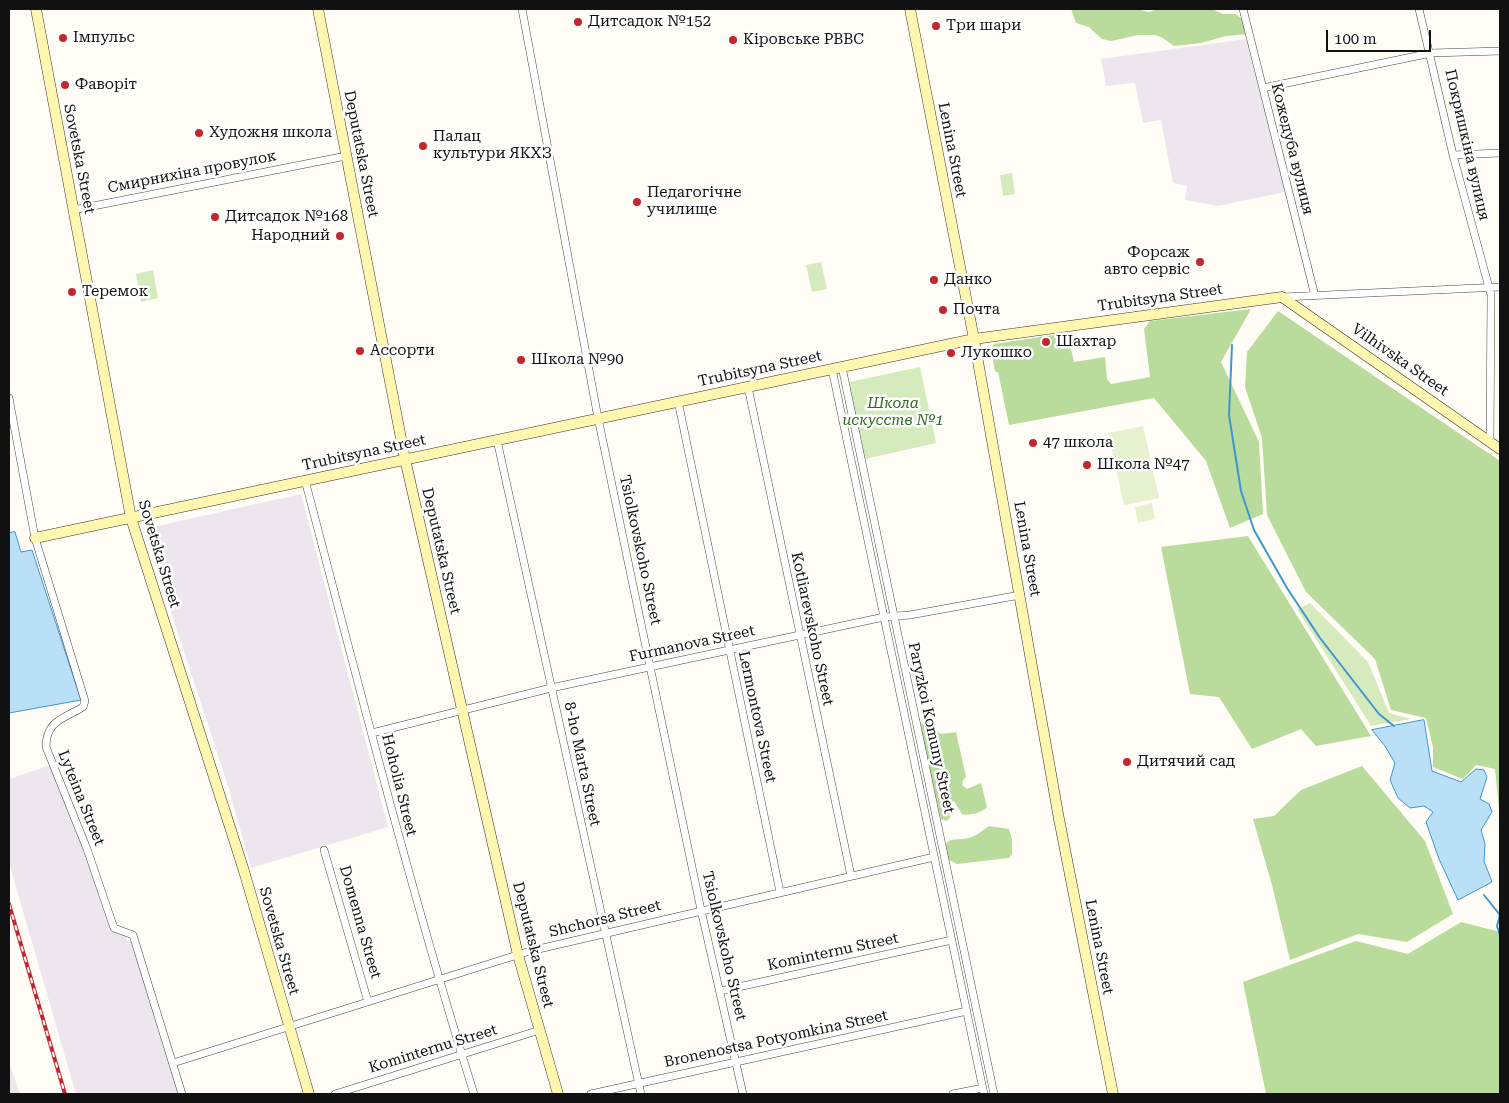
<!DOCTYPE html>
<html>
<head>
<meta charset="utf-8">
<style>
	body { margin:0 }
	#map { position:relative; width:1509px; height:1103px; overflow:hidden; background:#fffdf5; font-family:"Roboto Serif",serif }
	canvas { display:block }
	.frame { position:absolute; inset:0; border:10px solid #111; pointer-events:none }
	.scale { position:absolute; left:1326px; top:30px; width:105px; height:22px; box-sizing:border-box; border:2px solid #111; border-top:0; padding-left:6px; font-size:15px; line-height:18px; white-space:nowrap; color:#111; -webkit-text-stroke:4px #fff; paint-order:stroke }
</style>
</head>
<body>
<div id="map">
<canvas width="1509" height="1103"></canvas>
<div class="frame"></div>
<div class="scale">100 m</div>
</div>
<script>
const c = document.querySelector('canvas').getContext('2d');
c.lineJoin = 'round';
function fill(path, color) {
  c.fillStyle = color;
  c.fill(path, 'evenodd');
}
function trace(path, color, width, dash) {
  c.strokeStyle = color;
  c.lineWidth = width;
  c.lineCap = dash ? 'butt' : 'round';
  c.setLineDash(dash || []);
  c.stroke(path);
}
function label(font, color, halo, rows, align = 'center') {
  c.font = font + ' "Roboto Serif",serif';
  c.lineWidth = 5;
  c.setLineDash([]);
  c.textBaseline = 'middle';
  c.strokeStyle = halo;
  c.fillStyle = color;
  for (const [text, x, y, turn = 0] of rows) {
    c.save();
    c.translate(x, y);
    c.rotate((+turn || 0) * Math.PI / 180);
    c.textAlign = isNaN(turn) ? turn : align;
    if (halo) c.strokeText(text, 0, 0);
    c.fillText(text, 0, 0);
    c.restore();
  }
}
fill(new Path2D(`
	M1246 39 1285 192 1218 206 1185 200 1187 186 1173 183 1161 120 1143 123 1135 83 1106 86 1101 59Z
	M301 494 388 827 251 868 229 789 144 529Z
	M50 765 83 842 113 930 125 933 127 941H131L180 1094H76L9 863V779Z
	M9 1062 20 1094H9Z`), '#eee6ef');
fill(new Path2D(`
	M1012 173 1015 194 1003 196 1000 175Z
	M821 262 827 289 812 292 806 265Z
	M153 270 158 298 141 302 136 274Z
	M920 367 936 443 865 459 849 382Z
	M1310 603 1368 662 1389 713 1411 719 1371 726 1297 609Z`), '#d5ebbd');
fill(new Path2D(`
	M1071 9H1135L1149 12 1158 9H1212L1223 14H1236L1245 22 1248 34 1226 36 1201 43 1174 46 1163 38 1155 35H1138L1111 41 1102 39 1089 27 1076 23Z
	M1251 309 1221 362 1259 442 1263 514 1230 528 1206 461 1154 398 1009 425 998 372H995L991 348 994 344 1067 333 1074 362 1105 357 1107 379 1111 384 1150 377 1144 329 1150 321Z
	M1278 311 1500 461V820L1495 769 1476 765 1463 779 1433 767V747L1426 718 1391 710 1375 659 1306 592 1267 515 1262 438 1245 387 1247 352Z
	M1248 536 1371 736 1316 746 1301 729 1252 749 1219 697 1190 694 1161 547Z
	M925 723 941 734 956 732 966 777 963 780 962 785 967 789 981 783 987 807C981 813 970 816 962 814L954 801 948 803 950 818 946 821 941 819 919 725Z
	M1362 766 1425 841 1453 914 1407 942 1358 934 1290 960 1272 885 1253 819 1274 816 1301 790Z
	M989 826 1009 829 1012 839V854L1009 858 957 864 947 859C941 832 955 843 972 837 977 835 983 830 989 826Z
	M1461 922 1500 932V1094H1266L1243 982 1356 941 1408 954Z`), '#b9dc9c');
fill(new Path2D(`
	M1143 426 1159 498 1124 505 1108 433Z
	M1152 503 1155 519 1138 523 1135 507Z`), '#e6f2cf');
const water = new Path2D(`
	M15 532 21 552 32 550 81 700 9 713V533Z
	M1424 720 1432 771 1461 782 1476 769 1484 770 1487 777 1480 799 1489 804 1492 812 1481 830 1485 844 1484 861 1492 882 1458 900 1439 859 1426 822 1433 812 1424 806 1410 808 1398 798 1390 780 1395 763 1385 746 1372 730Z`);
fill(water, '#b9e0f7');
trace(water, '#3f96cf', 1);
trace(new Path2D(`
	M1232 345 1229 415 1241 491 1254 530 1287 588 1320 638 1379 714 1394 726
	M1484 895 1500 915 1497 926 1500 935`), '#3f96cf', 2);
const street = new Path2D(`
	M522 9 598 418 701 910 743 1094
	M1243 9 1315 296
	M1419 9 1453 155 1491 295 1490 441
	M1263 88 1431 53 1500 51
	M1453 155 1500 153
	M73 210 346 156
	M1283 297 1500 287
	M842 367 994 1094
	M832 369 984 1094
	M748 387 851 876
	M9 398 35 538 85 701 83 707C63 719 46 721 46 747L87 849 114 928 133 935 182 1094
	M678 401 780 892
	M497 440 641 1094
	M305 480C359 686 411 892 474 1094
	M372 733 551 688 884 617 910 615 1020 595
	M324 850 368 1002
	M720 991 952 940
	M173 1063 530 951 934 857
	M335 1094 540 1030
	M591 1094 967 1011
	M953 1094 983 1088`);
const secondary = new Path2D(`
	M36 9 131 518 244 871 309 1094
	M318 9 405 459 518 955 558 1094
	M910 9 974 339 1059 819 1113 1094
	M35 538 974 339 1282 297 1500 449`);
trace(street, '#444', 8);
trace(secondary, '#333', 11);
trace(street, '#fff', 7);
trace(secondary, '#fff6b0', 10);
const rail = new Path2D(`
	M9 904 65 1094`);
trace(rail, '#c4262e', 4);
trace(rail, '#fff', 2, [5.5]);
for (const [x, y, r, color] of [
	[578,22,5,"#c4262e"],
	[936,26,5,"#c4262e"],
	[63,38,5,"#c4262e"],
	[733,40,5,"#c4262e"],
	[65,85,5,"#c4262e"],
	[199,133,5,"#c4262e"],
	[423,146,5,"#c4262e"],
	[637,202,5,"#c4262e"],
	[215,217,5,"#c4262e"],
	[340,236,5,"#c4262e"],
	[1200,262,5,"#c4262e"],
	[934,280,5,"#c4262e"],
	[72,292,5,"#c4262e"],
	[943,310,5,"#c4262e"],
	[1046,342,5,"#c4262e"],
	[360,351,5,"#c4262e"],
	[951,353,5,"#c4262e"],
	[521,360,5,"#c4262e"],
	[1033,443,5,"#c4262e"],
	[1087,465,5,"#c4262e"],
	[1127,762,5,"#c4262e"]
]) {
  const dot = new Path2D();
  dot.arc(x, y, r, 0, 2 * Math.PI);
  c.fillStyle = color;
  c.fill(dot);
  trace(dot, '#fff', 2);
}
label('15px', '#111', '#fff', [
	["Дитсадок №152",588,22],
	["Три шари",946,26],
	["Імпульс",73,38],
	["Кіровське РВВС",743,40],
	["Фаворіт",75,85],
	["Художня школа",209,133],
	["Палац",433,137],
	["культури ЯКХЗ",433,154],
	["Педагогічне",647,193],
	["училище",647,210],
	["Дитсадок №168",225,217],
	["Народний",330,236,"right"],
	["Форсаж",1190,253,"right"],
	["авто сервіс",1190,270,"right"],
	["Данко",944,280],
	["Теремок",82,292],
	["Почта",953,310],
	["Шахтар",1056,342],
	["Ассорти",370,351],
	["Лукошко",961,353],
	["Школа №90",531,360],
	["47 школа",1043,443],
	["Школа №47",1097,465],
	["Дитячий сад",1137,762]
], 'left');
label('15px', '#111', '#fff', [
	["Покришкіна вулиця",1467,145,77],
	["Кожедуба вулиця",1292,149,76],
	["Lenina Street",952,150,79],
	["Deputatska Street",361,154,79],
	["Sovetska Street",79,159,79],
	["Смирнихіна провулок",192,172,-11],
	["Trubitsyna Street",1160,298,-8],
	["Vilhivska Street",1400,360,35],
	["Trubitsyna Street",760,369,-12],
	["Trubitsyna Street",364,453,-12],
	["Lenina Street",1027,549,80],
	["Tsiolkovskoho Street",640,550,78],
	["Deputatska Street",441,551,77],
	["Sovetska Street",159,554,73],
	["Kotliarevskoho Street",812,629,78],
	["Furmanova Street",692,644,-12],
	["Lermontova Street",757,717,78],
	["Paryzkoi Komuny Street",931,728,78],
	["8-ho Marta Street",582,764,78],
	["Hoholia Street",399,785,76],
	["Lyteina Street",81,798,68],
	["Shchorsa Street",605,919,-14],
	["Domenna Street",360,922,74],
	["Sovetska Street",279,941,74],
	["Deputatska Street",533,945,76],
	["Tsiolkovskoho Street",724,946,77],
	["Lenina Street",1099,947,79],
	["Kominternu Street",833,952,-12],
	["Bronenostsa Potyomkina Street",776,1039,-12],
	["Kominternu Street",433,1049,-17]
]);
label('italic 15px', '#2f6b1f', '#fff', [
	["Школа",893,404],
	["искусств №1",893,421]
]);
</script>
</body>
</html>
